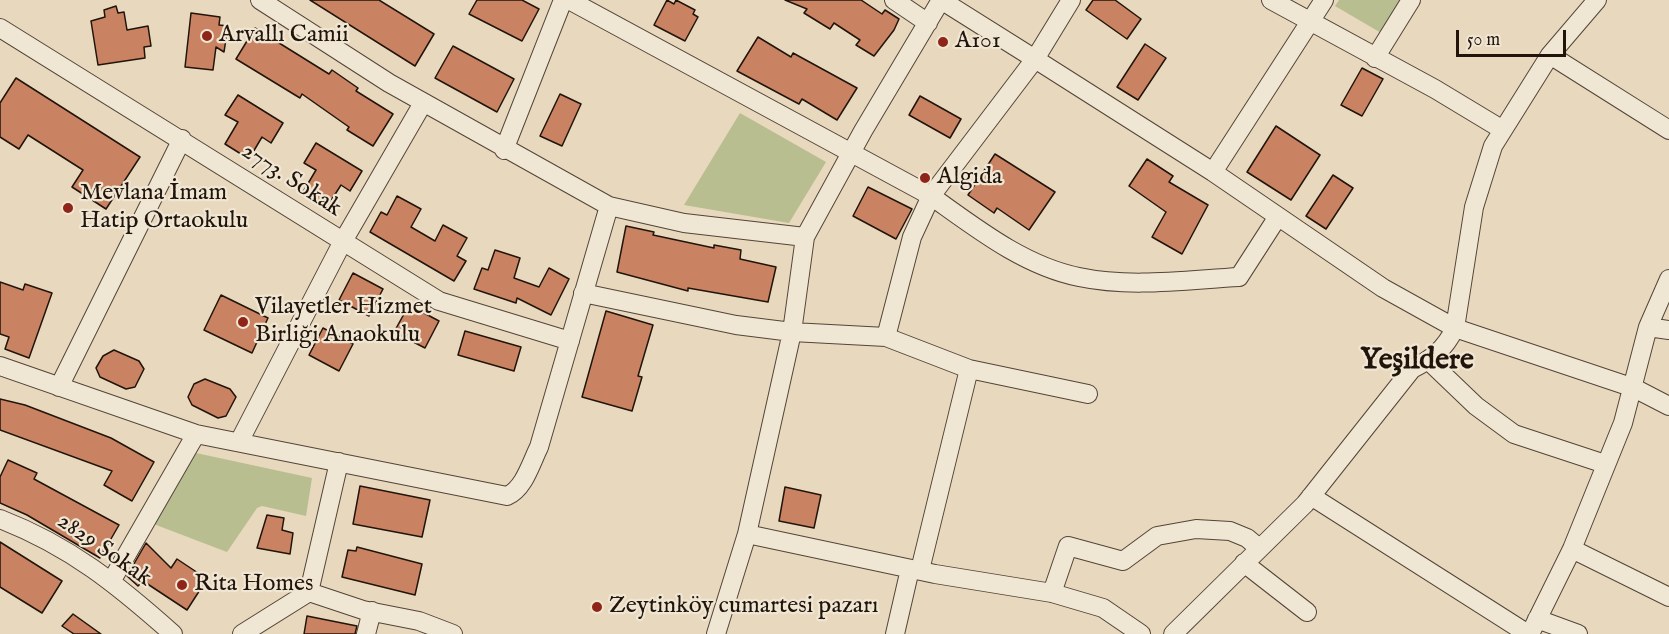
<!DOCTYPE html>
<html>
<head>
<meta charset="utf-8">
<style>
	body { margin:0 }
	#map { position:relative; width:1669px; height:634px; overflow:hidden; background:#e8d8bd; font-family:"IM FELL English",serif }
	canvas { display:block }
	.scale { position:absolute; left:1456px; top:30px; width:110px; height:27px; box-sizing:border-box; border:3px solid #21140b; border-top:0; padding-left:8px; font-size:18px; line-height:21px; white-space:nowrap; color:#21140b; -webkit-text-stroke:4px #f0e6d4; paint-order:stroke }
</style>
</head>
<body>
<div id="map">
<canvas width="1669" height="634"></canvas>
<div class="scale">50 m</div>
</div>
<script>
const c = document.querySelector('canvas').getContext('2d');
c.lineJoin = 'round';
function fill(path, color) {
  c.fillStyle = color;
  c.fill(path, 'evenodd');
}
function trace(path, color, width, dash) {
  c.strokeStyle = color;
  c.lineWidth = width;
  c.lineCap = dash ? 'butt' : 'round';
  c.setLineDash(dash || []);
  c.stroke(path);
}
function label(font, color, halo, rows, align = 'center') {
  c.font = font + ' "IM FELL English",serif';
  c.lineWidth = 4.5;
  c.setLineDash([]);
  c.textBaseline = 'middle';
  c.strokeStyle = halo;
  c.fillStyle = color;
  for (const [text, x, y, turn = 0] of rows) {
    c.save();
    c.translate(x, y);
    c.rotate((+turn || 0) * Math.PI / 180);
    c.textAlign = isNaN(turn) ? turn : align;
    if (halo) c.strokeText(text, 0, 0);
    c.fillText(text, 0, 0);
    c.restore();
  }
}
fill(new Path2D(`
	M1339 0H1404L1383 34 1335 6Z
	M740 113 826 162 789 223 684 205Z
	M196 453 312 478 306 516 262 506 257 508 227 552 151 523 191 455Z`), '#b8be8f');
const building = new Path2D(`
	M310 0H379L434 34 415 66Z
	M477 0H522L539 9 522 41 469 14Z
	M667 0 674 4 676 0 695 10 693 14 698 17 685 41 654 25Z
	M785 0H861L882 14 885 10 899 19 894 30 874 56 856 45 860 40 834 23 830 29 804 13 807 9Z
	M1093 0H1115L1141 19 1127 39 1086 10Z
	M116 6 118 13 124 12 127 30 148 26 151 46 144 47 145 58 98 65 91 21 105 17 104 10Z
	M191 13 220 17 219 25 228 26 224 52 216 47 213 70 185 67Z
	M255 28 329 74 332 70 358 88 356 91 393 114 373 146 347 130 349 127 302 94 300 98 236 59Z
	M758 37 791 57 793 53 857 88 837 120 802 99 799 104 737 71Z
	M1145 44 1166 58 1138 100 1117 87Z
	M453 46 514 79 497 112 435 78Z
	M1362 68 1383 79 1362 116 1341 105Z
	M16 78 140 157 106 209 72 187 83 170 28 135 19 149 0 137V103Z
	M560 94 581 104 562 146 540 136Z
	M238 95 283 123 271 143 262 137 249 159 225 144 238 122 225 115Z
	M920 96 961 119 950 138 909 115Z
	M1276 126 1320 155 1291 200 1247 172Z
	M316 143 362 171 350 191 341 185 327 207 303 192 316 170 304 163Z
	M995 154 1055 192 1029 230 997 208 994 213 968 195Z
	M1147 159 1173 176 1169 182 1208 205 1182 254 1152 237 1166 212 1129 186Z
	M1333 175 1353 188 1326 229 1306 216Z
	M868 187 912 209 896 239 853 216Z
	M397 196 421 209 411 227 435 241 443 225 467 238 457 256 466 261 454 281 370 232 381 212 387 215Z
	M626 226 654 232 653 235 714 248V245L741 250 740 259 776 267 768 302 688 288V291L617 272Z
	M495 250 520 258 514 278 539 287 549 268 569 279 551 315 517 298 516 303 474 289 482 268 488 270Z
	M353 273 383 289 369 316 339 300Z
	M0 282 23 290 25 284 52 293 29 358 5 349 9 337 0 334Z
	M221 295 268 318 252 353 204 330Z
	M409 305 439 321 425 348 394 332Z
	M606 311 653 325 638 376 642 377 632 411 582 397Z
	M323 328 353 344 339 371 309 355Z
	M465 331 521 347 514 371 458 355Z
	M114 350 139 361 144 369 135 387 126 389 100 377 96 368 103 356Z
	M205 379 230 389 236 397 226 416 218 418 192 405 188 397 194 384Z
	M0 399 25 405 111 438 154 462 132 501 104 485 112 471 0 430Z
	M8 460 37 473 34 479 119 525 100 558 27 515 0 503V477Z
	M360 486 430 500 422 537 353 524Z
	M785 487 821 495 814 528 779 521Z
	M267 515 284 518 282 530 293 533 290 554 257 548Z
	M0 542 62 581 42 613 0 587Z
	M146 543 171 568 177 559 207 579 187 610 143 581 138 586 127 576Z
	M357 547 422 564 415 595 342 577 348 550 356 551Z
	M73 614 101 634H74L62 626Z
	M307 616 357 626 355 634H304Z`);
fill(building, '#ca8362');
trace(building, '#21140b', 1.5);
const minor = new Path2D(`
	M260 0 389 83 609 206 684 223 805 237
	M569 0 931 196 912 237 886 337 792 332 805 237 863 131 941 0
	M894 0 928 23
	M941 0 1035 59 1071 0
	M1271 0 1435 89 1503 130
	M0 28 439 301 570 341
	M1550 55 1669 130
	M1375 58 1411 0
	M504 150 563 0
	M1213 172 1324 0
	M1277 218 1239 277C1186 280 1130 288 1079 277 1024 266 976 228 931 196L1035 59 1213 172 1383 288 1455 328 1634 388 1669 406
	M583 293 736 325 792 332 747 534 716 634
	M1648 327 1669 330
	M886 337 969 369 1088 394
	M1429 361 1476 406 1514 434 1605 464
	M0 366 196 434 507 496C524 489 531 463 539 447L609 206
	M59 387 182 139
	M239 442 342 243 423 103
	M1311 496 1528 634
	M0 519C70 546 118 585 173 634
	M747 534 935 574 1052 593 1103 608 1141 634
	M1572 549 1669 597
	M1244 563 1307 612
	M920 570 969 369
	M112 580 196 434
	M309 592 363 610 419 621 453 634
	M1052 593 1068 546 1123 561 1157 536 1196 529 1230 531 1247 538 1259 548
	M1537 619 1578 634
	M242 634 309 592 339 462
	M366 634 372 611
	M895 634 910 569
	M1173 634 1305 504 1412 369C1432 359 1445 349 1455 328L1474 207 1493 146 1550 55 1597 0
	M1530 634 1572 549 1623 423 1648 327 1669 279`);
trace(minor, '#534538', 20);
trace(minor, '#f0e6d4', 18);
for (const [x, y, r, color] of [
	[207,36,6,"#8f2418"],
	[943,42,6,"#8f2418"],
	[925,178,6,"#8f2418"],
	[68,208,6,"#8f2418"],
	[243,322,6,"#8f2418"],
	[182,585,6,"#8f2418"],
	[597,607,6,"#8f2418"]
]) {
  const dot = new Path2D();
  dot.arc(x, y, r, 0, 2 * Math.PI);
  c.fillStyle = color;
  c.fill(dot);
  trace(dot, '#f0e6d4', 2);
}
label('24px', '#21140b', '#f0e6d4', [
	["Arvallı Camii",219,36],
	["A101",955,42],
	["Algida",937,178],
	["Mevlana İmam",80,194],
	["Hatip Ortaokulu",80,222],
	["Vilayetler Hizmet",255,308],
	["Birliği Anaokulu",255,336],
	["Rita Homes",194,585],
	["Zeytinköy cumartesi pazarı",609,607]
], 'left');
label('24px', '#21140b', '#f0e6d4', [
	["2773. Sokak",291,181,33],
	["2829 Sokak",104,551,35]
]);
label('bold 30px', '#21140b', '#f0e6d4', [
	["Yeşildere",1417,362]
]);
</script>
</body>
</html>
